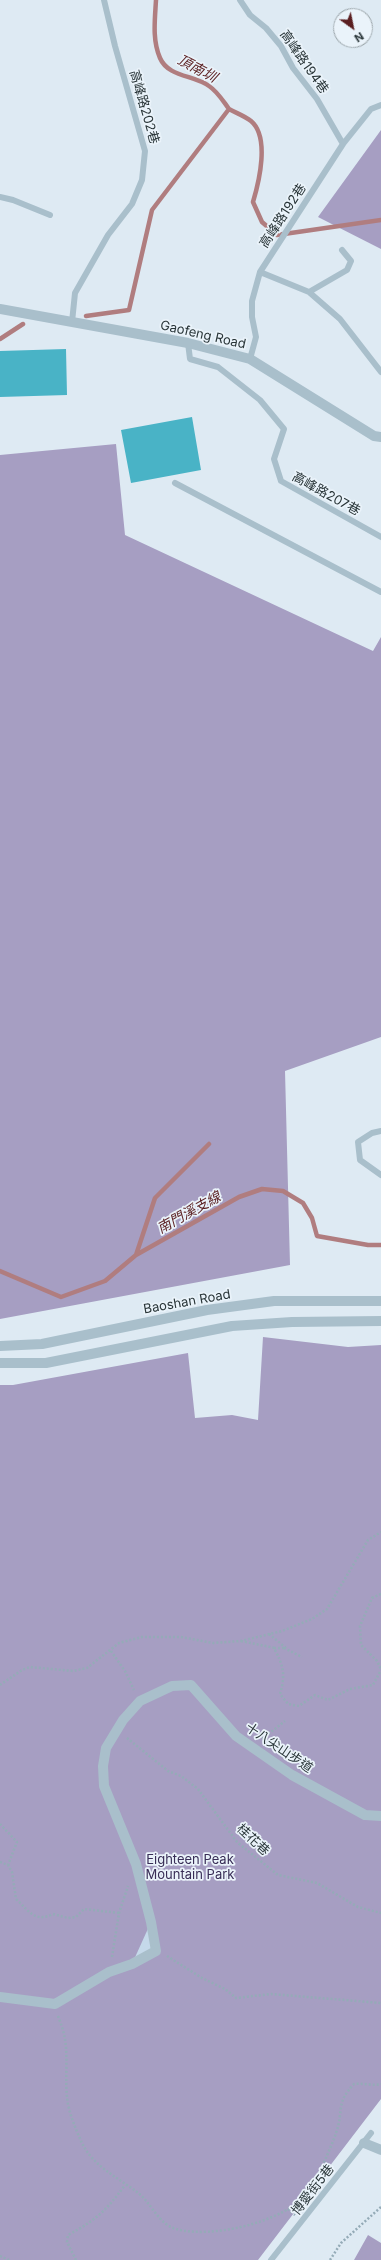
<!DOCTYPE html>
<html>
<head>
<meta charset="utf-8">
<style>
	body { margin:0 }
	#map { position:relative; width:381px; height:2260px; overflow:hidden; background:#deeaf3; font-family:Inter,sans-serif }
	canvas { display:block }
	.north { position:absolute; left:333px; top:8px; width:40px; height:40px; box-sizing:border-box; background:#eaf3fa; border:1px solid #9da7ac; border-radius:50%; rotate:147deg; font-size:11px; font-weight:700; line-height:16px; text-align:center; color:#293538 }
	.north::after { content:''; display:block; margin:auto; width:14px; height:18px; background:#5a1e20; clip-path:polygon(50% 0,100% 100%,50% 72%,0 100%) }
</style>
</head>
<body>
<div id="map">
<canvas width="381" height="2260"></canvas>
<div class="north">N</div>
</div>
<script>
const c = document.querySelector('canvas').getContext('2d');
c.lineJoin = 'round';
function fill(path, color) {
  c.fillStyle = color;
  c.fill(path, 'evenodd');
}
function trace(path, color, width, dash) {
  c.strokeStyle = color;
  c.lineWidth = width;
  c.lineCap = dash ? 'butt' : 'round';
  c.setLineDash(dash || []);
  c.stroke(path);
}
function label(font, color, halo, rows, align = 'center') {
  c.font = font + ' Inter,"Noto Sans TC",sans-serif';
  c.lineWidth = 3.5;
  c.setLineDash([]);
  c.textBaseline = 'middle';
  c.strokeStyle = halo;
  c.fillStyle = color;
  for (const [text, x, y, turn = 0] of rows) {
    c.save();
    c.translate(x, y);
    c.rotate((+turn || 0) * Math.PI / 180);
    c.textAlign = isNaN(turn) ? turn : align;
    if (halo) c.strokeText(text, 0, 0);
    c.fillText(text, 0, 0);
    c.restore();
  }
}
fill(new Path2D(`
	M381 130V249L318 217Z
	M116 444 125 535 373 651 381 637V1037L285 1071 290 1265 0 1319V455Z
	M263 1337 348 1347 381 1345V2099L258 2260H0V1385H13L188 1353 195 1418 232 1415 258 1420Z
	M368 2235 381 2243V2260H354Z`), '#a69ec2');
fill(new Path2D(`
	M151 1922 156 1951 132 1964Z`), '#c5d9ea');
trace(new Path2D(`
	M156 0C155 19 152 40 160 58 168 77 194 75 209 86 218 92 223 101 229 109
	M86 316 129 310 152 210 229 109C236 113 245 116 251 121 270 137 259 182 253 202L262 222 277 235 381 220
	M0 339 23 324
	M136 1255 155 1198 209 1144
	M0 1271 61 1297 105 1281 136 1255 239 1197 262 1189 283 1191 303 1203 312 1218 317 1236 368 1245H381`), '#b07d7f', 4.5);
fill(new Path2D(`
	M66 349 67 395 0 397V351Z
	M192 417 201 470 131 483 121 430Z`), '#49b3c6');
trace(new Path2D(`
	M381 1594 372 1598 360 1626 361 1645 377 1661 381 1669
	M269 1634 286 1648H274C283 1665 286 1674 280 1694L288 1704 299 1706 315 1695 328 1700 350 1689 373 1685 381 1670
	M241 1641 275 1648
	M284 1648 302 1657
	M111 1651 125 1671 134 1690
	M0 1685 22 1670 30 1667 73 1671 87 1668 119 1643 142 1637H181L213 1643 241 1641 282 1631 312 1619 327 1609 368 1540 381 1532
	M127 1738 168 1771 181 1776 198 1789 237 1842 278 1875 317 1883 358 1907 381 1913
	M262 1739 285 1721
	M0 1824 17 1842 8 1865
	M0 1862 8 1865 12 1872 16 1899C29 1911 35 1923 53 1914L68 1918 76 1917 84 1909 119 1913
	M167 1956 202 1978 225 1989 236 1998 271 1994 381 2003
	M112 1957 119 1913 128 1886
	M58 2016C61 2024 64 2032 65 2039 68 2058 65 2078 67 2097 68 2111 76 2130 82 2143 92 2165 118 2178 137 2192 151 2202 158 2224 176 2229 212 2239 284 2222 308 2193 314 2186 333 2143 336 2133 344 2111 335 2104 354 2084 363 2083 374 2086 381 2084
	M288 2209 295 2215
	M0 2256 9 2260
	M76 2260 67 2242 68 2235C96 2220 106 2211 125 2185
	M330 2260 341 2243 381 2207`), '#94abb7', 2.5, [2, 2]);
trace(new Path2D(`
	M240 0 250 15 266 28 281 46 293 68 317 99 343 144
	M0 197 13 200 50 215
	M260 272 309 292 340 319 381 372
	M309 292 347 270 351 261 342 250
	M72 322 75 293 108 235 132 204 142 180 145 151 115 46 104 0
	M188 343 190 359 218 367 260 400 284 429 274 459 281 481 381 537
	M250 359 256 337 252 317V301L260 272 343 144 371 109 381 105
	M175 483 381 592
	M381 1131 372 1133 358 1142 360 1160 381 1175
	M271 2260 371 2133`), '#a9bfcb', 6);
trace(new Path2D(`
	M0 1997 55 2004 109 1972 132 1964 156 1951 151 1922 136 1864 104 1786 103 1766 106 1748 123 1720 140 1701 172 1686 191 1685 236 1736 292 1775 365 1815 381 1816
	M364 2143 381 2150`), '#a9bfcb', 10);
trace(new Path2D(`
	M0 309 188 343 250 359 374 436 381 437`), '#a9bfcb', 10);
trace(new Path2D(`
	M0 1346 42 1344 207 1310 274 1301H381
	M0 1363H46L232 1326 292 1322 381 1321`), '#a9bfcb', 10);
label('13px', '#293538', '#eaf3fa', [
	["高峰路194巷",304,62,55],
	["高峰路202巷",144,107,74],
	["高峰路192巷",283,216,-57],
	["Gaofeng Road",203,335,13],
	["高峰路207巷",326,494,29],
	["Baoshan Road",187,1302,-10],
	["十八尖山步道",279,1748,34],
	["桂花巷",253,1840,43],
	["博愛街5巷",313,2190,-52]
]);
label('13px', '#382d56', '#eaf3fa', [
	["Eighteen Peak",190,1860],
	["Mountain Park",190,1875]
]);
label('italic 14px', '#5a1e20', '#eaf3fa', [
	["頂南圳",197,69,28],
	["南門溪支線",189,1213,-29]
]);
</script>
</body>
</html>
